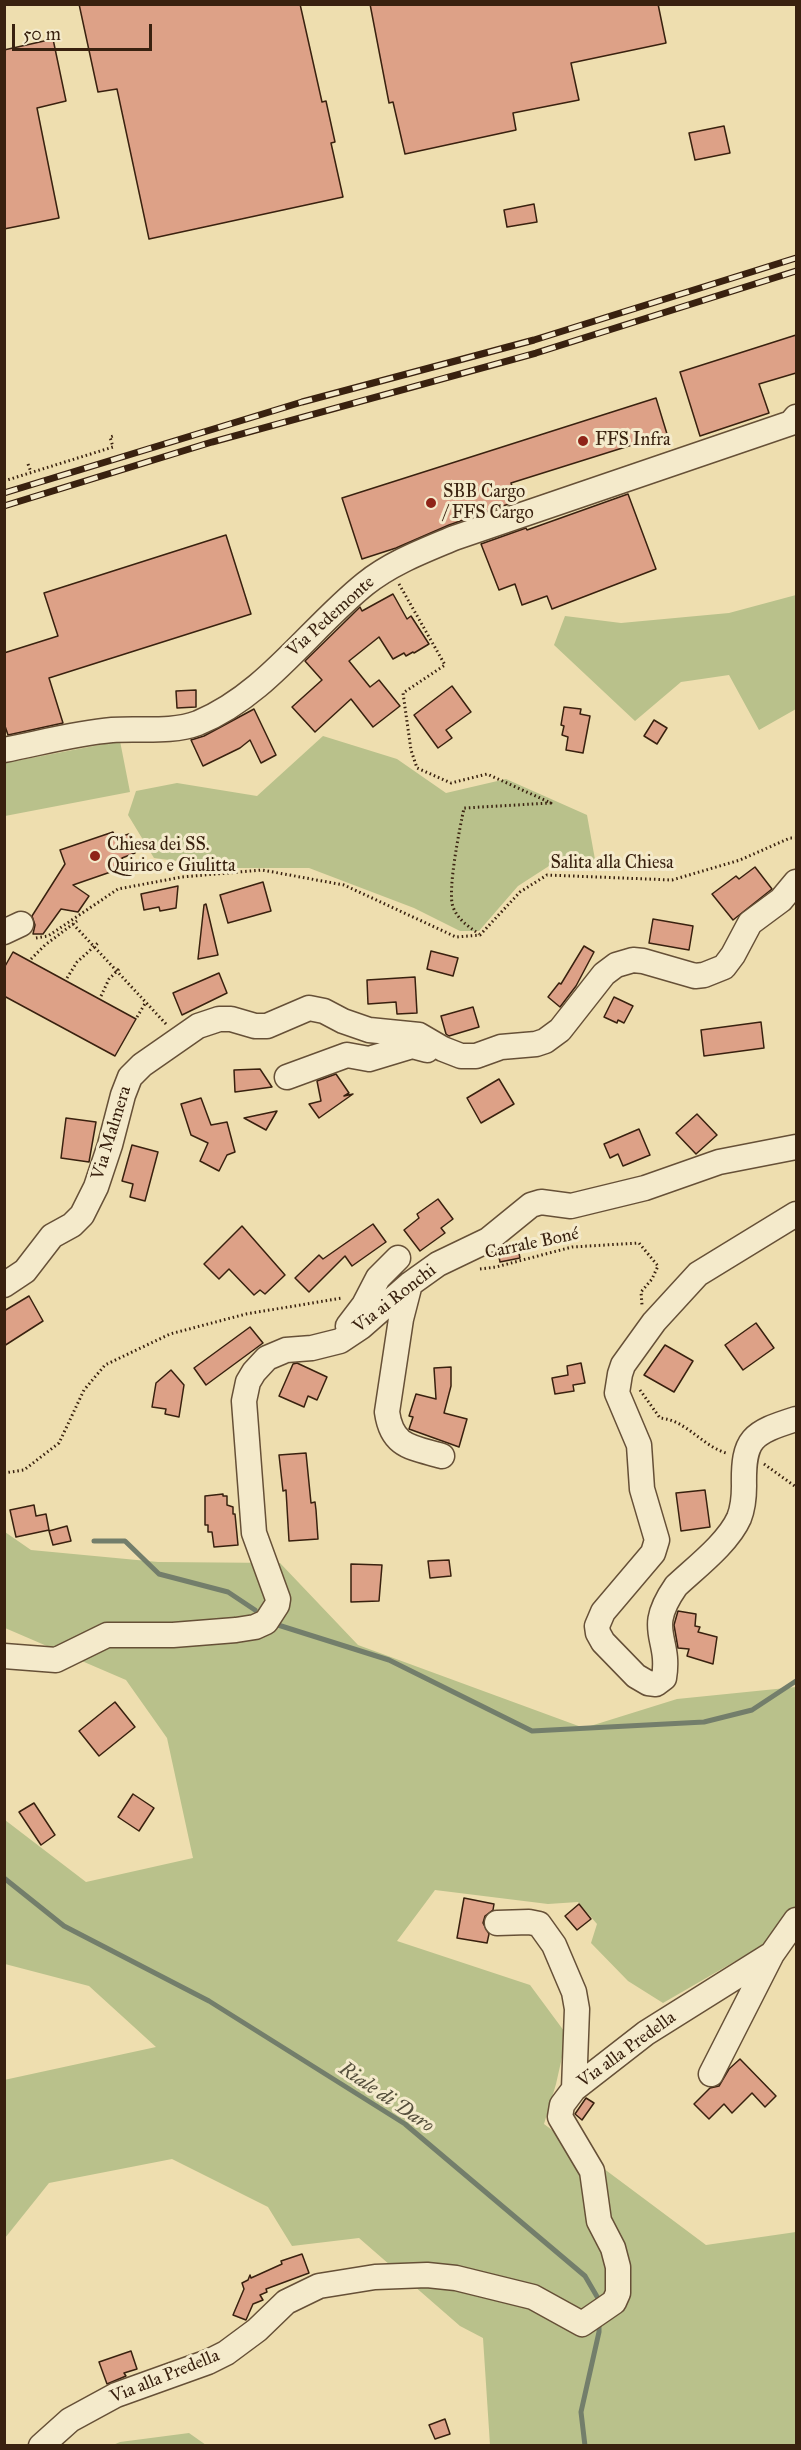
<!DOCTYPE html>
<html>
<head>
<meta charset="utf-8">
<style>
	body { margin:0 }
	#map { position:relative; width:801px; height:2450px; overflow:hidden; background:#eedeaf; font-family:"IM FELL Great Primer",serif }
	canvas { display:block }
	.frame { position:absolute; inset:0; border:6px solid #39210f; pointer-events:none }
	.scale { position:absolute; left:12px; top:24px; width:140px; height:27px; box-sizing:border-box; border:3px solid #39210f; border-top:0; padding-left:8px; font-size:18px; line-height:21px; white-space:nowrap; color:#39210f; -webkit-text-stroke:4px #f4eacb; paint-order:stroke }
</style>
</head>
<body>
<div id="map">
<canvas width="801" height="2450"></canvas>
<div class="frame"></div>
<div class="scale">50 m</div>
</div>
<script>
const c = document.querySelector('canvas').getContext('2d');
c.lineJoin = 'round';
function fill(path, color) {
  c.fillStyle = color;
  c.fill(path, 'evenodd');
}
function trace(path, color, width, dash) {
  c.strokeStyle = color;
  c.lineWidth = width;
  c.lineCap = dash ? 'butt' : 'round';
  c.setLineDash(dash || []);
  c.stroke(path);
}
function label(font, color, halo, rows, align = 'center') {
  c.font = font + ' "IM FELL Great Primer",serif';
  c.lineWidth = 6;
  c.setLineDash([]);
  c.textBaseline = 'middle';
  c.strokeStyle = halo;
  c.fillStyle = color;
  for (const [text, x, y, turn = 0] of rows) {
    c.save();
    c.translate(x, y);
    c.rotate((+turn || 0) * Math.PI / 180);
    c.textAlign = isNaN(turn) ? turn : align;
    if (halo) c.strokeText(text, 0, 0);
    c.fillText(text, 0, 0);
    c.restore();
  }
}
fill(new Path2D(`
	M796 595V709L759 730 729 675 681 682 635 721 554 645 565 616 621 623 729 613Z
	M323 736 397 759 446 793 506 779 587 815 596 865 549 866 518 886 479 931H460L414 908 309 868H228L154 858 128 815 136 791 177 783 257 796Z
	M120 741 130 792 5 816V763Z
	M5 1532 31 1550 158 1562 280 1563 358 1645 584 1728 677 1699 796 1687V1926L663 2003 628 1981 591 1943 597 1924 578 1902 548 1904 435 1890 397 1941 530 1985 567 2035 556 2084 544 2124 706 2245 796 2232V2445H490L483 2338 460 2326 359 2238 292 2246 268 2207 172 2159 49 2183 5 2238 4 2080 156 2047 89 1986 5 1964V1820L86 1882 193 1858 167 1738 126 1680 5 1628Z
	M189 2433 206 2445H113L120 2442Z`), '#b9c18b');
trace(new Path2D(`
	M94 1541H125L159 1574 228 1592 255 1610
	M278 1625 389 1660 532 1731 704 1722 752 1710 796 1681
	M4 1878 64 1926 209 2001 405 2124 585 2276 599 2300V2305
	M585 2446 581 2412 599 2332V2320`), '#737e6b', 5);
const building = new Path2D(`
	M79 4H300L322 102 326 101 335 142 331 143 343 197 149 239 117 89 98 92Z
	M370 4H658L666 43 571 63 579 100 513 113 516 130 405 154 393 102 389 103Z
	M53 39 66 101 37 108 59 218 4 229V50Z
	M724 126 730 153 695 160 689 133Z
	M534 204 537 222 507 227 504 210Z
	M796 335V373L759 384 769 413 700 436 680 372Z
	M656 398 667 434 511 483 517 501 449 525 396 548 362 559 342 498Z
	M628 494 656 569 552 609 547 596 522 605 515 584 499 590 481 544 526 528 527 530Z
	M226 535 251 614 49 678 63 723 8 735 4 723V653L58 636 44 593Z
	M393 594 407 619 411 616 429 644 414 653 413 652 406 656 404 653 393 659 379 637 349 661 370 687 379 680 400 706 373 727 351 699 315 732 292 707 322 680 305 661 360 607 362 611Z
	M452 686 471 712 446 730 452 738 438 748 414 715Z
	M196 690V707L177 708 176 691Z
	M564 707 581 709 580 714 590 716 583 753 566 750 568 737 562 735 564 726 561 725Z
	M254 709 276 755 261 763 250 740 240 748 203 766 191 740 204 736Z
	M654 720 667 728 657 744 644 736Z
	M113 832 116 838 129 834 135 853 122 858 125 867 73 885 89 896 78 912 61 909 43 934H33L35 925 32 916 65 864 60 850Z
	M755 867 772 889 733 920 712 894 736 876 739 879Z
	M263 882 271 911 228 923 220 895Z
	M178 886 176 908 160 911 159 907 144 910 141 894Z
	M206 904 218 955 198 959 204 905Z
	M653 919 693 926 689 950 649 943Z
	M584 946 594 952 576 986 560 1007 548 997 559 983 561 984Z
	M431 951 458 958 453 976 427 969Z
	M13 952 136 1019 115 1056 4 996V968Z
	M219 973 227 993 182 1015 173 993Z
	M415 977 417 1013 397 1014 396 1002 368 1004 367 980Z
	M614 997 633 1006 624 1023 618 1020 617 1023 604 1017Z
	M473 1007 479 1027 449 1036 446 1034 441 1016Z
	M761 1022 764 1048 704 1056 701 1030Z
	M260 1069 272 1087 235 1092 234 1070Z
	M336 1074 349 1093 344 1096 353 1094 319 1118 309 1104 321 1101 317 1081Z
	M499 1079 514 1104 481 1123 467 1098Z
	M201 1098 211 1125 227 1122 235 1152 227 1155 219 1171 200 1161 208 1143 191 1135 181 1104Z
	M277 1111 266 1130 244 1118Z
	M697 1114 717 1135 696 1154 676 1133Z
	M66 1118 96 1122 89 1162 61 1158Z
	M639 1129 650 1155 623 1166 618 1154 610 1158 604 1144Z
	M132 1145 158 1152 145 1201 130 1197 133 1184 122 1181Z
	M438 1199 453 1219 441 1228 445 1233 420 1251 404 1230 419 1218 417 1214Z
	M373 1224 386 1242 352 1266 345 1256 309 1292 295 1278 319 1255 323 1259Z
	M242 1226 285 1275 265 1294 260 1290 254 1295 229 1269 219 1279 204 1264Z
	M517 1244 520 1258 500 1262 498 1251 501 1247Z
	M29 1296 43 1321 4 1346V1311Z
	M756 1323 774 1348 743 1370 725 1345Z
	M250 1327 263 1343 206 1385 194 1368Z
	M665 1345 693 1361 674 1392 644 1375Z
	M297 1363 327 1377 317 1400 308 1396 304 1407 279 1396 293 1364Z
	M581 1363 585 1383 573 1385 574 1391 555 1394 552 1378 568 1375 567 1366Z
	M451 1367V1386L444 1413 467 1419 459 1447 409 1429 413 1417 409 1416 416 1394 436 1399 434 1368Z
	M171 1370 184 1385 179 1417 165 1414 166 1409 152 1407 156 1383Z
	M306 1453 311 1503 315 1502 316 1510 318 1539 289 1541 286 1490 283 1491 279 1455Z
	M705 1490 710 1527 681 1531 676 1493Z
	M223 1494V1496H227V1505L233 1507V1514H235L238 1545 214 1547 212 1532H208V1525H205V1496Z
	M34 1505 36 1516 46 1514 49 1530 16 1537 10 1510Z
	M67 1526 71 1541 53 1545 49 1531Z
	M449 1560 451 1576 430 1578 428 1561Z
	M351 1564 382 1565 379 1601 351 1602Z
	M678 1611 696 1614 695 1626 700 1627 698 1632 717 1637 713 1664 687 1656 689 1649 678 1648 674 1625Z
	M115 1702 135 1727 99 1756 79 1731Z
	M133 1794 154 1808 139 1831 118 1817Z
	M34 1803 55 1835 41 1845 19 1812Z
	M464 1898 494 1904 493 1910 485 1916 483 1923 489 1934 487 1943 457 1938Z
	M579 1904 591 1919 577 1930 565 1916Z
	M740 2059 776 2096 765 2107 752 2093 732 2113 724 2104 709 2119 694 2104 710 2088 719 2086 729 2069Z
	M586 2098 594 2103 582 2120 575 2114Z
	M302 2254 309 2273 266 2289 267 2292 260 2295 263 2300 253 2304 246 2320 233 2315 244 2289 242 2283 248 2280 250 2275 251 2278 282 2264 281 2261Z
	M131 2351 137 2369 124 2373 126 2376 107 2384 99 2362Z
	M445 2419 450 2434 435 2439 429 2425Z`);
fill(building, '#dda187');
trace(building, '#39210f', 1.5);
const minor = new Path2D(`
	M4 750C40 743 76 733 112 730 139 728 172 733 198 723 266 695 309 629 365 584 391 563 423 551 454 538L791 423 796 417
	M4 932 21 924
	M287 1077 347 1055 369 1059 412 1046 427 1050
	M796 1214 698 1274 654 1322 623 1365 620 1374 617 1393 639 1445 642 1489 657 1540 653 1553 603 1612 597 1626 598 1633 603 1642 636 1676 648 1683 656 1684 664 1678C671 1636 644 1632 676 1586 695 1568 728 1543 739 1518 743 1508 744 1497 744 1486 743 1438 752 1433 796 1419
	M410 1284 401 1319 387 1412C392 1447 411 1447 442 1456
	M4 1285 25 1271 52 1236 72 1225 82 1215 96 1187 110 1145 123 1095 130 1077 142 1065 198 1026 219 1019H231L255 1026H267L309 1008 324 1011 343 1021 369 1030 419 1035 443 1049 461 1056H476L501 1047 536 1044 545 1041 560 1030 604 974 616 965 633 960 643 961 695 976 704 975 724 967 733 955 750 923 781 900 796 882
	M348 1326 364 1305 378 1278 398 1258
	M4 1656 56 1660 107 1635H173L236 1630 255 1627 266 1622 277 1605 278 1599 254 1533 244 1401 248 1382 254 1372 267 1358 286 1350 312 1348 340 1341 361 1327 410 1284 438 1264 488 1240 531 1205 541 1202 571 1206 645 1188 719 1162 796 1147
	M497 1923 529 1922 539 1924 554 1945 574 1992 577 2009 574 2089
	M711 2074 772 1954
	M41 2446 70 2420 116 2395 208 2362 226 2353 257 2330 286 2302 319 2286 375 2277 427 2275 456 2278 533 2297 582 2324 614 2302 618 2293V2267L613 2248 599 2221 592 2171 560 2117 562 2105 574 2089 646 2033 772 1954 796 1920`);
trace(minor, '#665037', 27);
trace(new Path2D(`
	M28 464 31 472
	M4 481 113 447 110 437 113 436
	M399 584 445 665 403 693 411 750 417 768 451 783 487 774 551 803 464 808C460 827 447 891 453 907 458 920 468 926 479 934
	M73 924 166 1024
	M36 938 48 936 118 889 182 877 262 870 344 885 456 937 480 935 520 892 547 875 672 880 740 860 790 838H796
	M31 959 45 945 77 921
	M67 978 77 962 98 943
	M101 996 109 979 120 968
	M137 1017 146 1002
	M480 1269 496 1267 572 1247 639 1243 658 1266 652 1279 641 1292 642 1305
	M640 1390 660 1418C686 1420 701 1445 726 1453
	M764 1464 796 1487
	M4 1473 24 1470 59 1443 84 1390 105 1365 170 1334 246 1314 342 1298`), '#39210f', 3, [1.5, 3]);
trace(minor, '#f4eacb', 24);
const rail = new Path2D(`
	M4 493 302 402 534 340 796 258
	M4 506 212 442 536 353 796 271`);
trace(rail, '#39210f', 7);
trace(rail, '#f4eacb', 4.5, [14]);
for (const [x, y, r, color] of [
	[583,441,6,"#8f2418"],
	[431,503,6,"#8f2418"],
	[95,856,6,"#8f2418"]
]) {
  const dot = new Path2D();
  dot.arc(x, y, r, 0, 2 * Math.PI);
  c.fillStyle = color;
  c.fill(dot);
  trace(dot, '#f4eacb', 2);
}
label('18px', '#39210f', '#f4eacb', [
	["FFS Infra",595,441],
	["SBB Cargo",443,493],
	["/ FFS Cargo",443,514],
	["Chiesa dei SS.",107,846],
	["Quirico e Giulitta",107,867]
], 'left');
label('18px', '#39210f', '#f4eacb', [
	["Via Pedemonte",331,617,-42],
	["Salita alla Chiesa",612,864],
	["Via Malmera",112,1133,-73],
	["Carrale Boné",532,1244,-12],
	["Via ai Ronchi",395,1299,-38],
	["Via alla Predella",627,2050,-36],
	["Via alla Predella",165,2377,-22]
]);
label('italic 20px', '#56503d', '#f4eacb', [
	["Riale di Daro",386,2098,34]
]);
</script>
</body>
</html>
